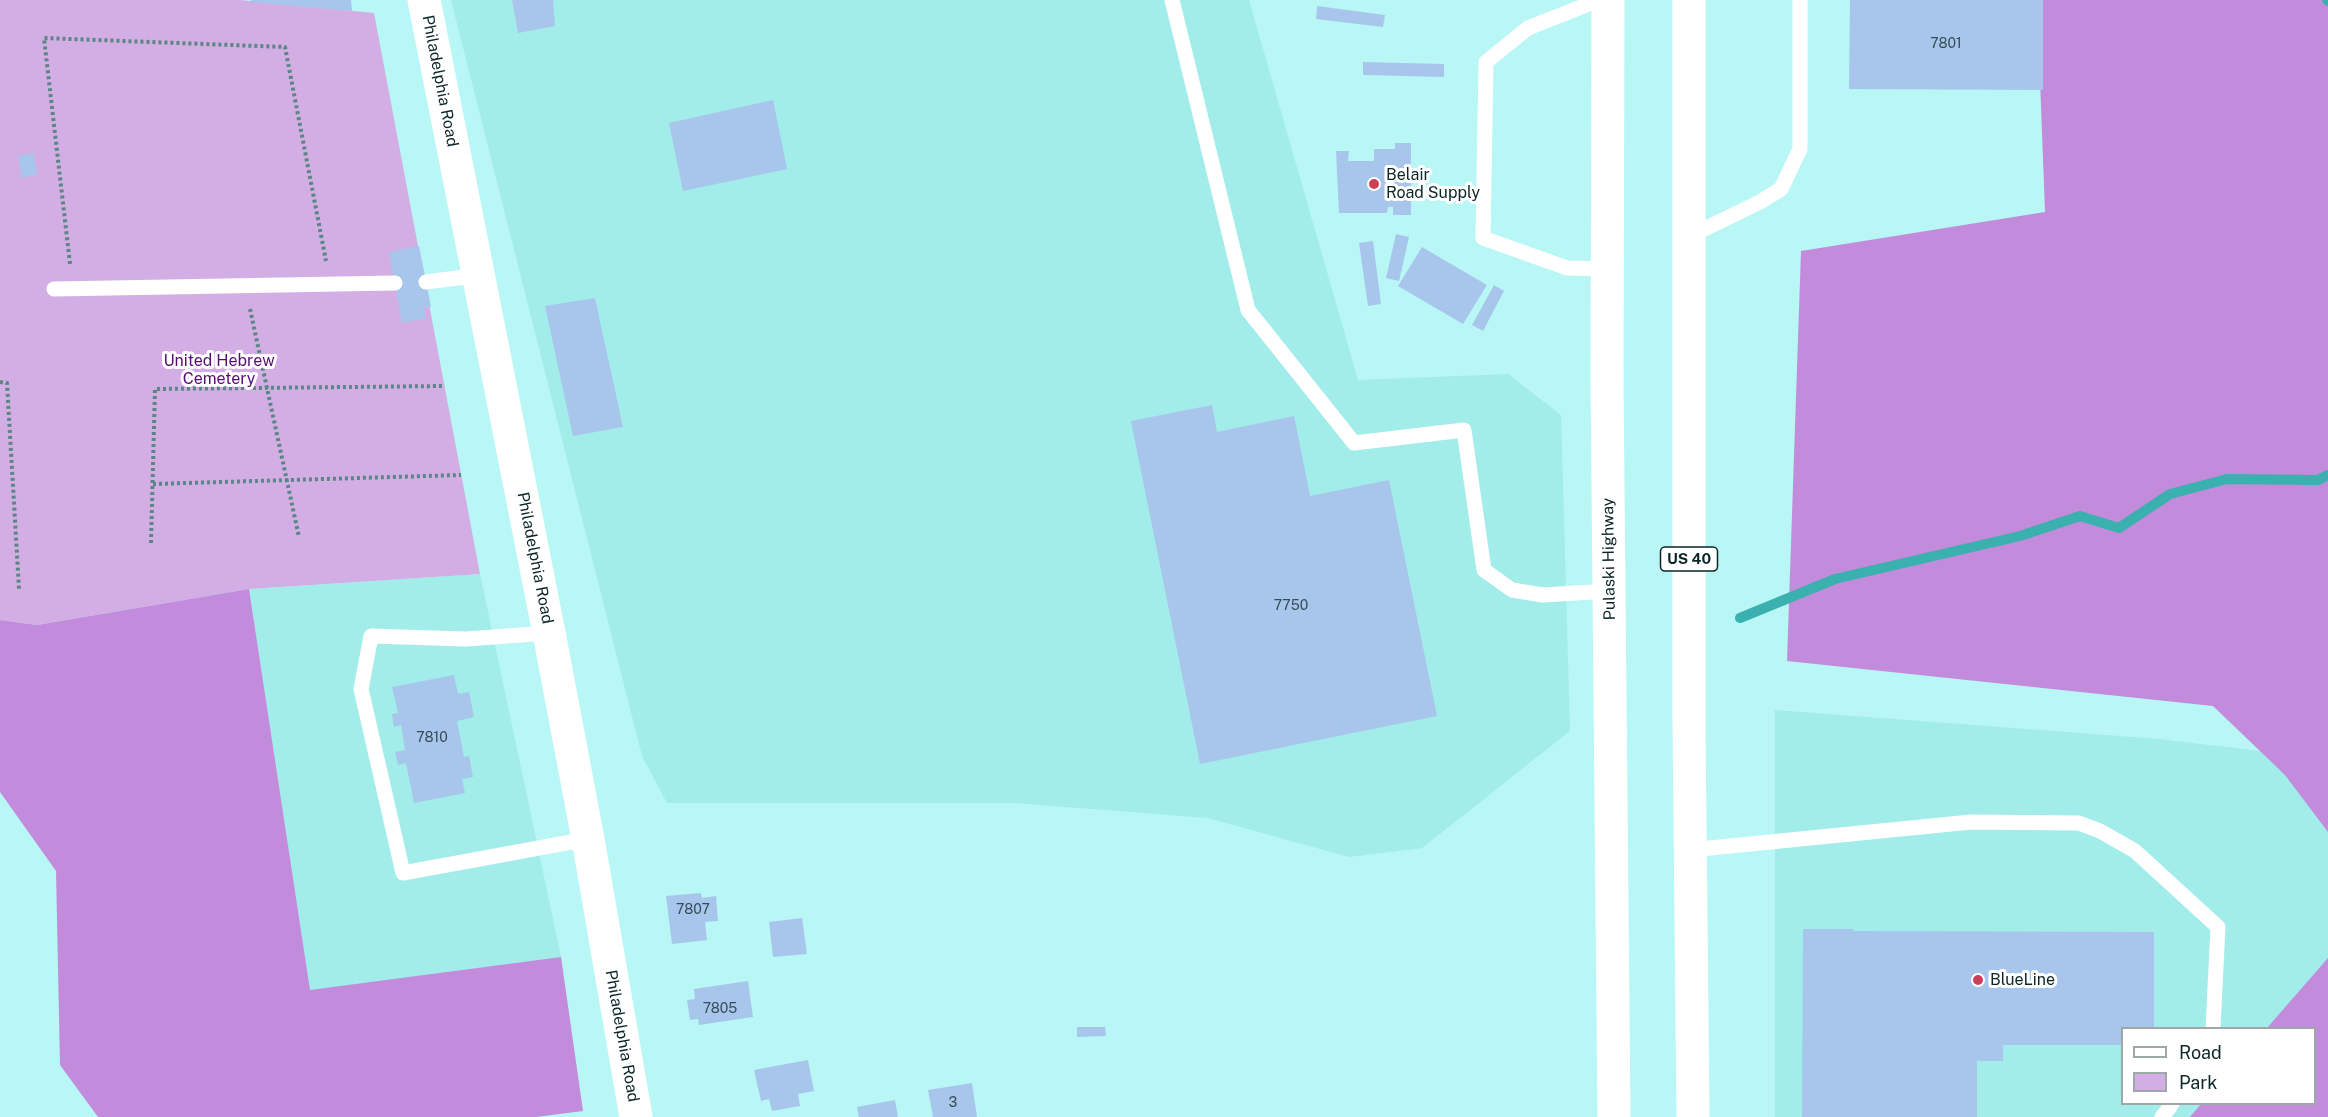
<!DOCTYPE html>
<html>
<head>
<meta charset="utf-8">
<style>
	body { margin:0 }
	#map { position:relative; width:2328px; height:1117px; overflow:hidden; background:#b8f7f5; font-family:"Public Sans",sans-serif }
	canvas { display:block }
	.legend { position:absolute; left:2121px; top:1027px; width:195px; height:78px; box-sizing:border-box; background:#fff; border:2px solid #9ea8a8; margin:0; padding:8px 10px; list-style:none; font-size:18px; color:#0c2625 }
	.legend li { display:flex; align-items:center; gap:12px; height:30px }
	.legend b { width:30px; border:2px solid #9ea8a8 }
</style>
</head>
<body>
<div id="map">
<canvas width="2328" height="1117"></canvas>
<ul class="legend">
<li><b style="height:8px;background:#fff"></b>Road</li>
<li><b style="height:16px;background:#d2aee4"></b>Park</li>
</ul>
</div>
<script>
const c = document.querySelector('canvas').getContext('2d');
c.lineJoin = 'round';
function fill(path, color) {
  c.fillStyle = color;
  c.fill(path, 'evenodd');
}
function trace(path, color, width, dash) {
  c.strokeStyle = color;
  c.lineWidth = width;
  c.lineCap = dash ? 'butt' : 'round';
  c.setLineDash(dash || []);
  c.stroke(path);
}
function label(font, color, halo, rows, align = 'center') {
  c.font = font + ' "Public Sans",sans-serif';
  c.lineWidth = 6;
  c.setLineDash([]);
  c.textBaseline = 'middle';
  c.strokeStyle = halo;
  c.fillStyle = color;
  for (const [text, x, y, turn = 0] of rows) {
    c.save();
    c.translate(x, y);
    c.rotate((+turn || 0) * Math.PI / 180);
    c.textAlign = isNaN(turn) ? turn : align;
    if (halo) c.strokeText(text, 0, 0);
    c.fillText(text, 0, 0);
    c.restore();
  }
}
fill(new Path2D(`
	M451 0H1249L1358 380 1508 374 1561 415 1570 731 1422 848 1349 857 1208 818 1014 803H667L642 756Z
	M480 574 561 957 310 991 249 589Z
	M1775 710 2159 739 2328 759V1117H1775ZM2122 1028H2314V1104H2122Z`), '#a2ecea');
fill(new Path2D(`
	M0 0H240L374 13 480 574 249 589 37 625 0 620Z`), '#d2aee4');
fill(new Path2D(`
	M2037 0H2328V832L2285 775 2213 706 1787 661 1801 251 2045 212Z
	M249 589 310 990 561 957 583 1111 536 1117H98L60 1065 56 871 0 792V620L37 625Z
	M2328 958V1117H2190L2201 1104H2314V1028H2267Z`), '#c28bdc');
trace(new Path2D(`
	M2327 0 2328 1
	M1740 618 1835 579 2020 536 2080 516 2119 528 2170 494 2227 479 2318 480 2328 475`), '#3ab0af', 10);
fill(new Path2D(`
	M251 0H351L352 11 251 2Z
	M512 0H553L555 26 518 33Z
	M1850 0H2043V90L1849 89Z
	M1317 6 1385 15 1383 27 1316 19Z
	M1363 62 1444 64V77L1363 75Z
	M773 100 787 169 683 191 669 123Z
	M1395 143H1411V215H1393V207H1388L1387 213H1339L1336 151H1349L1348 161H1374V149H1395Z
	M33 153 37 174 22 178 18 156Z
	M1396 234 1409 237 1399 281 1386 278Z
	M1373 241 1381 304 1368 306 1359 243Z
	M419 246 431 307 424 308 426 318 402 323 389 252Z
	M1422 247 1487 285 1463 324 1398 286Z
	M1494 285 1504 291 1483 331 1472 325Z
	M595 298 623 427 573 436 545 306Z
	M1212 405 1217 432 1294 416 1310 496 1389 480 1437 716 1200 764 1131 421Z
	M454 675 458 694 469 692 474 717 457 721 464 757 469 756 473 777 462 779 465 793 414 803 406 763 398 765 395 752 405 750 401 725 394 727 392 714 398 713 392 687Z
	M701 893 702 898 716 896 718 921 705 922 707 940 672 944 666 896Z
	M802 918 807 954 773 957 769 922Z
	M1803 929H1854L1853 931 2154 932V1028H2122V1045H2003V1061H1977V1117H1802Z
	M748 981 753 1017 699 1025 698 1019 690 1020 687 1000 695 999 694 989Z
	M1077 1027H1105L1106 1036 1077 1037Z
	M808 1060 814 1091 798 1094 800 1106 772 1111 769 1099 761 1101 754 1070Z
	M972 1083 977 1117H933L928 1090Z
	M895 1100 898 1117H859L857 1107Z`), '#a8c6ec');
trace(new Path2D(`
	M70 264 44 38 285 47 326 261
	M250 309 299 537
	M0 382 7 383 19 589
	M153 484 461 475
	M151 543 155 389 445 386`), '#5b8685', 4, [3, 3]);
trace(new Path2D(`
	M1172 0 1248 310 1354 443 1464 430 1484 570 1512 590 1543 595 1610 591
	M1599 0 1528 28 1486 62 1483 238 1567 268 1607 269
	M1688 237 1760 202 1781 189 1800 149V0
	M426 282 480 275
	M54 289 395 283
	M549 633 466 639 371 636 361 689 403 873 588 839
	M1690 850 1971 822 2079 823 2100 831 2135 851 2218 927 2213 1028
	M2162 1117 2172 1104`), '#fff', 15);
trace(new Path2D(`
	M424 0 549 633 588 839 636 1117`), '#fff', 33);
trace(new Path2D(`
	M1608 0 1607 381 1614 1117
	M1689 0V723L1693 1117`), '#fff', 33);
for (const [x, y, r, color] of [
	[1374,184,6,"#ce3e59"],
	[1978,980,6,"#ce3e59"]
]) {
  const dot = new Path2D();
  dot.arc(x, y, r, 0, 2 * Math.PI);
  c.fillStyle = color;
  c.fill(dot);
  trace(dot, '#fff', 2);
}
label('14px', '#334e57', null, [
	["7801",1946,44],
	["7750",1291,606],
	["7810",432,738],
	["7807",693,910],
	["7805",720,1009],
	["3",953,1103]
]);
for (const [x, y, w] of [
	[1689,559,57]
]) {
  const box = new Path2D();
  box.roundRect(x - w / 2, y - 12, w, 24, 4.5);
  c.fillStyle = '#fff';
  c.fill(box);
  trace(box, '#0c2625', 1.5);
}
label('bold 15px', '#0c2625', null, [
	["US 40",1689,559]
]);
label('16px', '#0c2625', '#fff', [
	["Philadelphia Road",440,81,79],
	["Philadelphia Road",535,558,79],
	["Pulaski Highway",1609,559,-91],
	["Philadelphia Road",622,1036,80]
]);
label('16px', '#0c2625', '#fff', [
	["Belair",1386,175],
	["Road Supply",1386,193],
	["BlueLine",1990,980]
], 'left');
label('16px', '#570e72', '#fff', [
	["United Hebrew",219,361],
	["Cemetery",219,379]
]);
</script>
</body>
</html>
